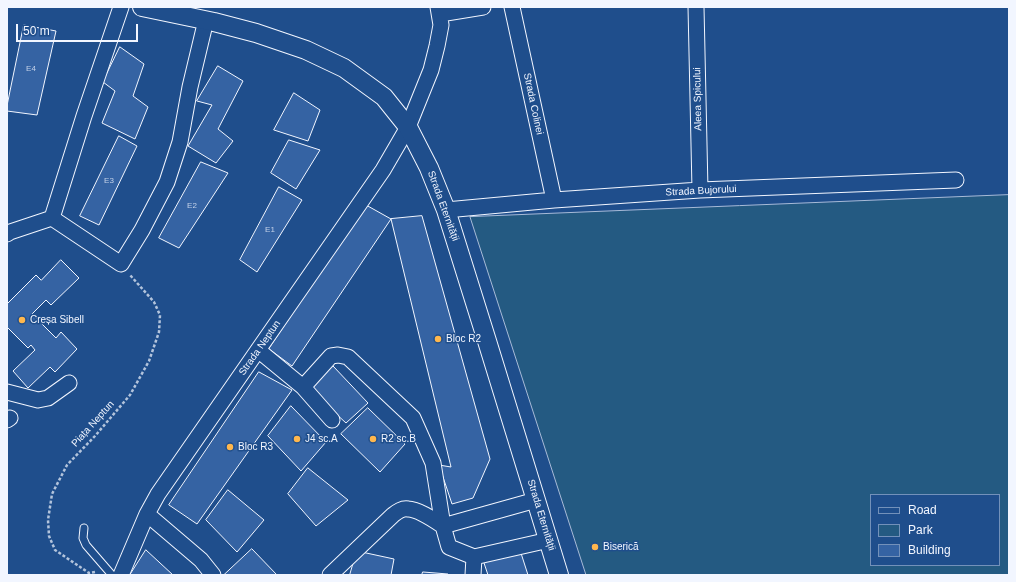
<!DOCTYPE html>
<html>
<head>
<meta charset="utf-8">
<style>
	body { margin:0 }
	#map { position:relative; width:1016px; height:582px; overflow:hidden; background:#1f4e8c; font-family:Arial,sans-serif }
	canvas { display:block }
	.frame { position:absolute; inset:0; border:8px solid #f2f6ff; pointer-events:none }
	.legend { position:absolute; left:870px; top:494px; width:130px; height:72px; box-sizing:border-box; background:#1f4e8c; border:1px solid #7391ba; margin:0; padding:5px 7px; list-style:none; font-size:12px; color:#f2f6ff }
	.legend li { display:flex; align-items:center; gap:8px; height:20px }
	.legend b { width:20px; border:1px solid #7391ba }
	.scale { position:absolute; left:16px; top:24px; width:122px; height:18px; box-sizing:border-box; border:2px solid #f2f6ff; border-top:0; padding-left:5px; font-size:12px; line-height:14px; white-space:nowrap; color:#f2f6ff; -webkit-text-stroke:3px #1f4e8c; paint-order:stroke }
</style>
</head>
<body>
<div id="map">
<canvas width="1016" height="582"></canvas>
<div class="frame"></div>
<ul class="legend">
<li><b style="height:5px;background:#1f4e8c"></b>Road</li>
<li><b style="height:11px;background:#245a82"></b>Park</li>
<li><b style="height:11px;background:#3563a3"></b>Building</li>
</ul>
<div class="scale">50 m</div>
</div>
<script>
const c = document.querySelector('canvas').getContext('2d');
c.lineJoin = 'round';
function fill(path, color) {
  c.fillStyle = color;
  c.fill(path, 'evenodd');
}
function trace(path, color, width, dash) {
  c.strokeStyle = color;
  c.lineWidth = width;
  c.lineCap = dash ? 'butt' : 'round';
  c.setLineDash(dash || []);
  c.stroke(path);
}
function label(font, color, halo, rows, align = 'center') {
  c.font = font + ' Arial,sans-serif';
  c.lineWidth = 3;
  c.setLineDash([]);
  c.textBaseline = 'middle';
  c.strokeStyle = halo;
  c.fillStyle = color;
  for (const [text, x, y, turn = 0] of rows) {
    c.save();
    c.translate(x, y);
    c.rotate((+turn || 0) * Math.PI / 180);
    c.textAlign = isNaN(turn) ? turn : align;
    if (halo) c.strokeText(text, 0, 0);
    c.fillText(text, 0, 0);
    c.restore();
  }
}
const green = new Path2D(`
	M1009 195V575H586L470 217ZM871 495H999V565H871Z`);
fill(green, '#245a82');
trace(green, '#a8bbd7', 1);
const building = new Path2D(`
	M24 25 56 31 37 115 7 111V106Z
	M120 47 144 64 133 96 148 107 135 139 102 123 115 91 103 82Z
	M218 66 243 81 218 129 233 141 216 163 188 146 212 105 197 101Z
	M294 93 320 110 308 141 274 130Z
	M119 136 137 146 99 225 80 216Z
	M289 140 320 150 296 189 271 173Z
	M201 162 228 173 179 248 159 238Z
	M279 187 302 200 257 272 240 260Z
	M366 205 391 219 292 366 269 349Z
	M422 216 490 459 473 498 452 504 439 465 451 467 391 219Z
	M61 260 79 278 51 305 46 300 32 314 56 338 61 332 77 349 55 372 50 367 28 388 13 371 35 350 31 345 28 348 8 328 7 329V304L36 275 41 280Z
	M333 366 368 403 346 423 309 389Z
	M259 372 292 390 197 524 169 505Z
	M291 406 326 442 301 471 268 436Z
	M368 408 405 444 380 472 341 434Z
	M308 468 348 500 316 526 288 494Z
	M228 490 264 520 237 552 206 520Z
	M252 549 277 575H224Z
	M146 550 173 575H130Z
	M520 550 528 575H488L484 563Z
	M357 551 394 559 391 575H350Z
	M423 572 448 574 447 575H422Z`);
fill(building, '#3563a3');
trace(building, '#f2f6ff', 1);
const service = new Path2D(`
	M84 528 83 538 86 545 112 575`);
const minor = new Path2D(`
	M512 7 554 200
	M696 7 700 190
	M440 14 483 7
	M446 210 554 200 700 190 956 180
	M52 218 84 116 121 7
	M7 234 10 232 52 218 121 264 142 230 167 182 180 142 190 87 206 20
	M258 350 303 387 332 420
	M303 387 331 356 338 355 348 357 413 418 433 463 443 526 536 500
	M7 392 38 400 48 398 69 383
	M7 420 10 418
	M147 514 201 560 213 575
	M121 575 147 514 158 494 383 170 408 127 431 70 437 46 441 25 438 7
	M330 575 393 515C397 512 402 508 408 509 418 509 434 520 443 526L449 547 474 557
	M473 575 474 557 549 540`);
const tertiary = new Path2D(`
	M142 7 214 22 256 33 306 50 344 68 384 97 408 127 429 168 446 210 487 341 559 575`);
trace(service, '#f2f6ff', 9);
trace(minor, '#f2f6ff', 17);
trace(tertiary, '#f2f6ff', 20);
trace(new Path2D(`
	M95 572 89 573 55 550 49 536 48 520 52 494 67 465 95 436 130 395 149 361 159 332 160 315 154 302 130 275`), '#b3c4dc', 2.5, [3, 2]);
trace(service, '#1f4e8c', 7);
trace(minor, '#1f4e8c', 15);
trace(tertiary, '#1f4e8c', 18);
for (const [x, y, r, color] of [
	[22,320,4,"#ffb74d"],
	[438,339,4,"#ffb74d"],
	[297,439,4,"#ffb74d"],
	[373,439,4,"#ffb74d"],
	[230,447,4,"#ffb74d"],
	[595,547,4,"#ffb74d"]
]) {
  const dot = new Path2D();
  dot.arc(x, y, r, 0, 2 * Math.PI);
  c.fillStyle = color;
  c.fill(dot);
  trace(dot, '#1f4e8c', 1.5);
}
label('8px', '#c3d1e8', null, [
	["E4",31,69],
	["E3",109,181],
	["E2",192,206],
	["E1",270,230]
]);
label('10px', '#f2f6ff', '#1f4e8c', [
	["Aleea Spicului",698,99,-91],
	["Strada Colinei",533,104,78],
	["Strada Bujorului",701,191,-3],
	["Strada Eternității",443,206,70],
	["Strada Neptun",260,348,-55],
	["Piața Neptun",93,424,-48],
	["Strada Eternității",541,515,73]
]);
label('10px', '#f2f6ff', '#1f4e8c', [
	["Creșa Sibell",30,320],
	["Bloc R2",446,339],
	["J4 sc.A",305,439],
	["R2 sc.B",381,439],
	["Bloc R3",238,447],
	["Biserică",603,547]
], 'left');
</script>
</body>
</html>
